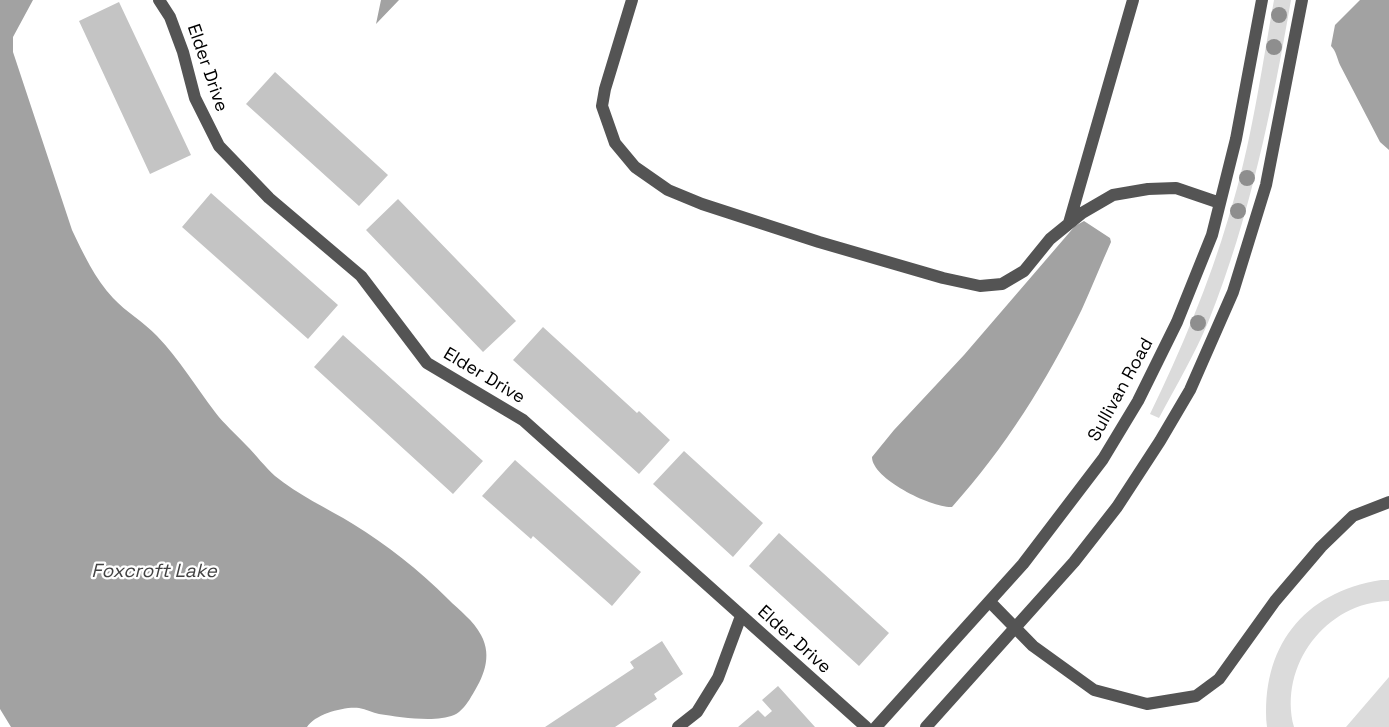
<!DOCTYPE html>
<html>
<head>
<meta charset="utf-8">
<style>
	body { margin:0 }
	canvas { display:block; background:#fff }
</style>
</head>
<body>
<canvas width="1389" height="727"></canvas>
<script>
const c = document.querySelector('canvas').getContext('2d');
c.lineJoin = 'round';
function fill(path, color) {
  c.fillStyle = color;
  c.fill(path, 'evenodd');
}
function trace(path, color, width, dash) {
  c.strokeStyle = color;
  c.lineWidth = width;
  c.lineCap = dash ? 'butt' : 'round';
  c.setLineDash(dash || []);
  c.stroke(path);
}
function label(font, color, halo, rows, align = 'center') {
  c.font = font + ' "Space Grotesk",sans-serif';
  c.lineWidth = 4.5;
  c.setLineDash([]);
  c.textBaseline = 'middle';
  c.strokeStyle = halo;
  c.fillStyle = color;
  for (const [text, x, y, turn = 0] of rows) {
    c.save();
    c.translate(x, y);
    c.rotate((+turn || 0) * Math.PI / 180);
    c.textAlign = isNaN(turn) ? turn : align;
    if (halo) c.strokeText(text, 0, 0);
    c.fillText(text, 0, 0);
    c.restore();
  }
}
fill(new Path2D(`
	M1274 0H1291C1272 109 1250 217 1209 320 1195 354 1176 386 1159 418L1150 414C1181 350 1209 284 1229 216 1251 146 1261 72 1274 0Z
	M1381 580H1389V601C1326 602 1278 666 1294 727H1267C1260 648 1303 592 1381 580Z
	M1389 677V727H1346Z`), '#dbdbdb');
fill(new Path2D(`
	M0 0H33L13 37V52L72 230C83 253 95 279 113 298 126 312 144 322 157 336 179 359 196 387 215 412 224 424 236 434 246 445 256 455 265 467 275 476 298 495 327 508 353 524 387 545 419 570 448 599 459 610 474 621 481 635 493 657 483 678 471 697 467 704 461 712 454 715 435 723 399 717 379 714 373 713 366 709 359 708 345 706 315 714 307 727H11L0 709Z
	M381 0H399L376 24Z
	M1360 0H1389V150L1380 142 1340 65C1337 58 1336 51 1331 46L1335 25Z
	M1084 221 1110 238 1111 242C1101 264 1092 287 1082 309 1047 381 1005 448 952 507 932 508 872 479 872 457L894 430 964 355 1075 226Z`), '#a2a2a2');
fill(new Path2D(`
	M119 2 191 155 150 174 79 21Z
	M275 72 388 175 359 206 246 104Z
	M211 193 338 305 308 339 182 227Z
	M398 199 516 321 483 352 366 230Z
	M543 327 637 413 639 411 670 440 639 474 513 360Z
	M343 335 483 461 453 494 314 367Z
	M684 451 763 523 733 557 653 484Z
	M515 460 641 572 612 606 533 536 531 539 482 496Z
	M779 533 889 633 859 666 749 566Z
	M662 641 683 674 654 694 657 699 615 727H545L634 668 630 662Z
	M778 686 815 727H738L758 710 765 717 772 711 762 700Z`), '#c4c4c4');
trace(new Path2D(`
	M159 0 170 17 183 52 195 98 219 146 269 198 361 276 427 363 523 420 866 727
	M632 0 605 89 602 106 615 143 635 167 668 190 702 204 819 242 943 278 980 286 1002 284 1024 271 1050 239 1082 213 1113 195 1148 189 1176 188 1220 203
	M1069 223 1133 0
	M990 602 1033 646 1094 690 1147 704 1196 696 1219 679 1275 601 1321 547 1353 516 1389 502
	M678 727 697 712 718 678 741 616
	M876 727 1023 564 1103 459 1138 401 1177 322 1212 235 1236 139 1262 0
	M926 727 1074 562 1117 507 1160 441 1190 390 1233 292 1266 185 1302 0`), '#545454', 12);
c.fillStyle = '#8e8e8e';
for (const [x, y] of [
	[1279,15],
	[1274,47],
	[1247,178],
	[1238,211],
	[1198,323]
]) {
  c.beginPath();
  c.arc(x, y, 8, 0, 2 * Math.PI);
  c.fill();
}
label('18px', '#000', '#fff', [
	["Elder Drive",207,68,71],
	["Elder Drive",484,376,31],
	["Sullivan Road",1121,390,-61],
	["Elder Drive",794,640,42]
]);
label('italic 19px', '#434343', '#fff', [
	["Foxcroft Lake",154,572]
]);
</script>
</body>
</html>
